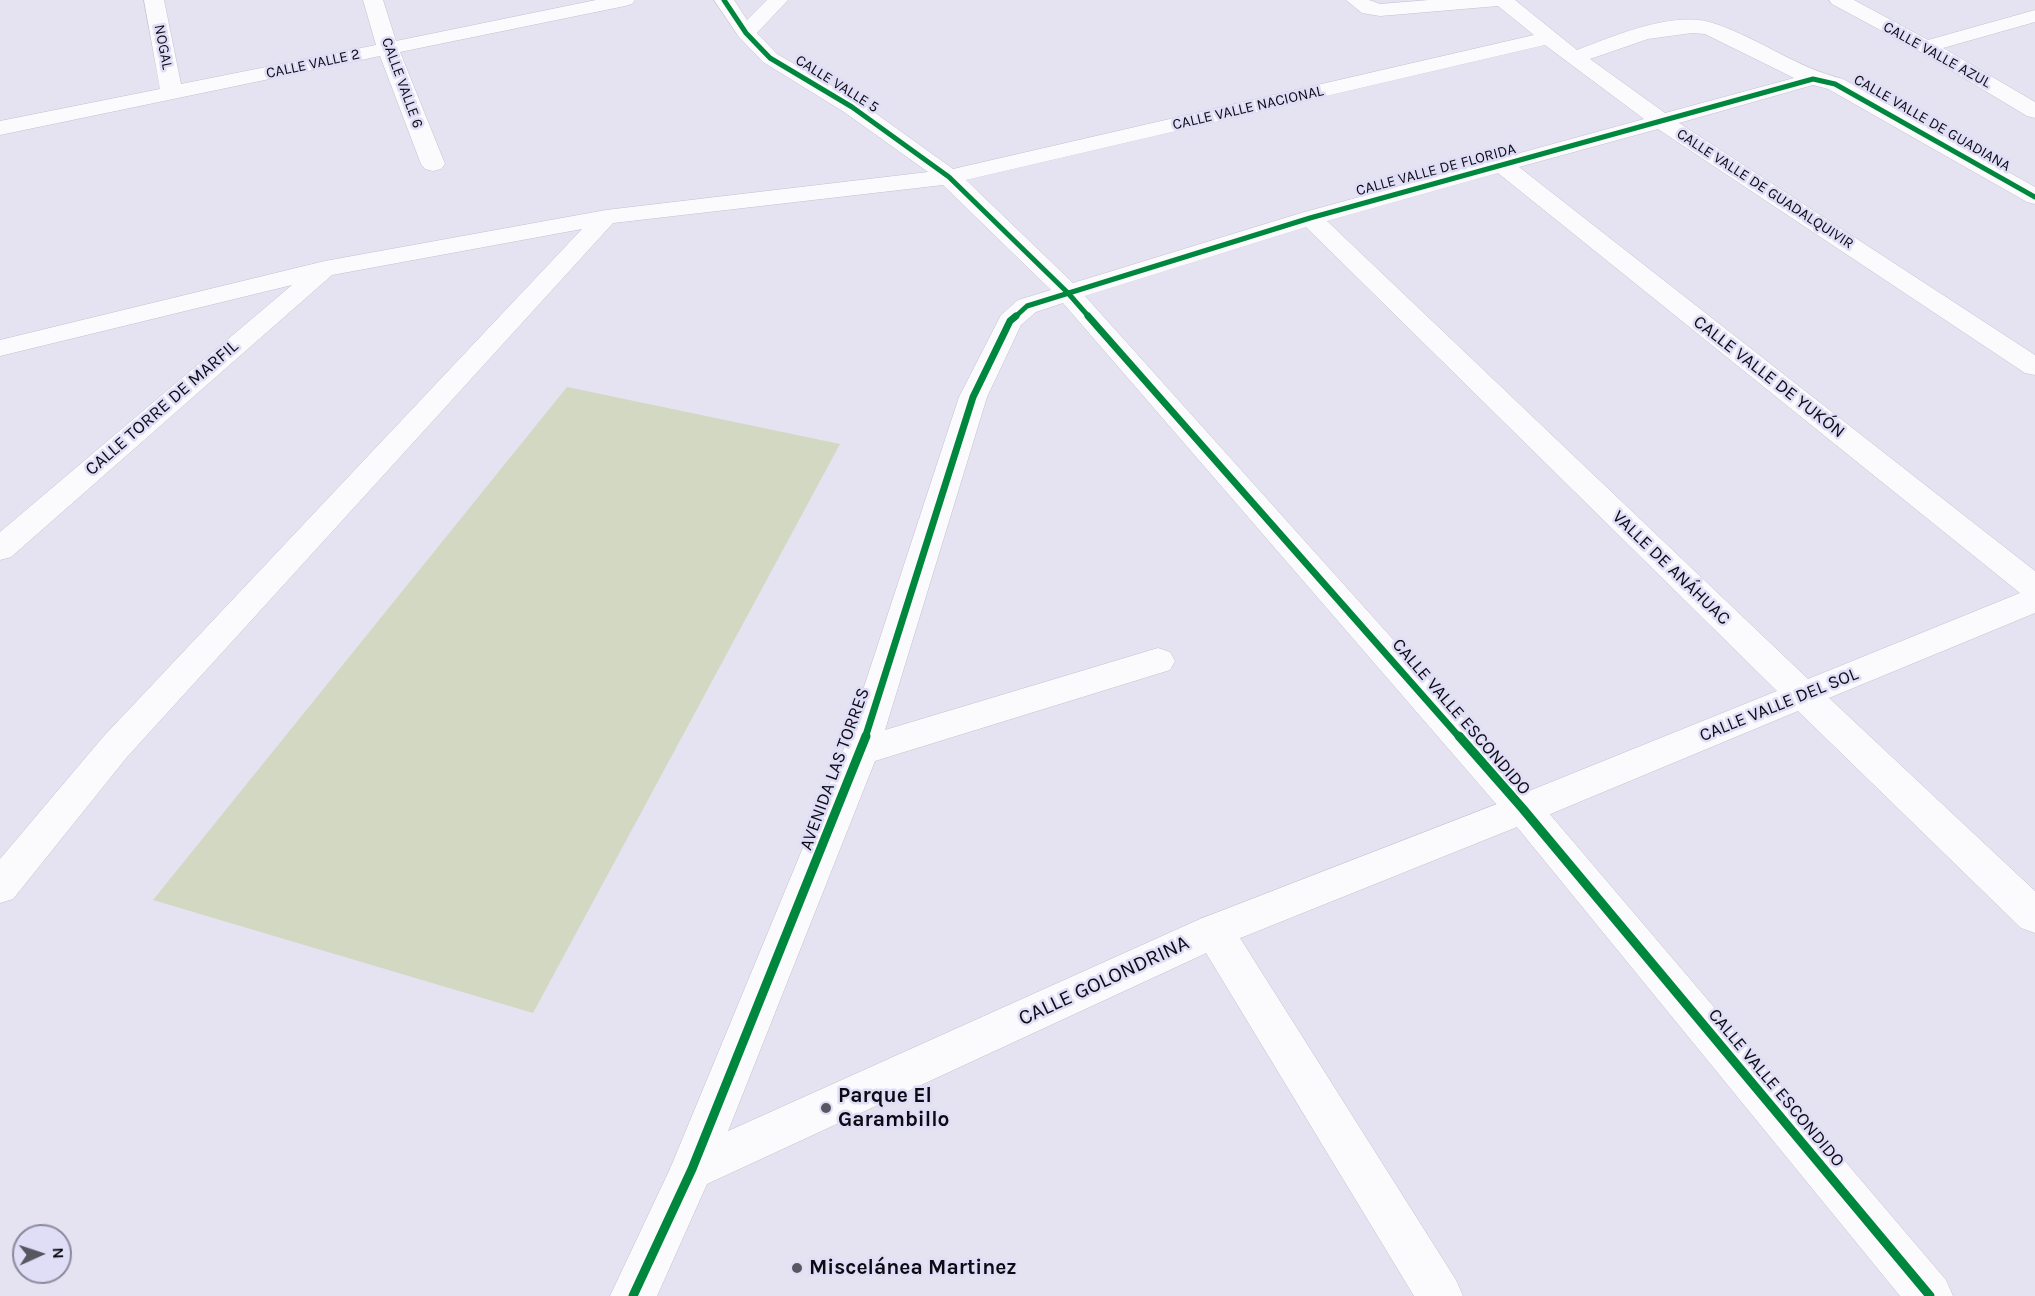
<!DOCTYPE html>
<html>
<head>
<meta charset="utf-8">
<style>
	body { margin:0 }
	#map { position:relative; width:2035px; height:1296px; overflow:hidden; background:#e5e3f1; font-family:Karla,sans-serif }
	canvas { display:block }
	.north { position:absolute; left:12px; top:1224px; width:60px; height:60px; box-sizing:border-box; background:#e0ddf7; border:2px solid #8b899c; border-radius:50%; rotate:87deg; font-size:16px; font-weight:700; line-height:24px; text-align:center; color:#0c0b13 }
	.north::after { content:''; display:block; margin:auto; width:21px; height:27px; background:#585761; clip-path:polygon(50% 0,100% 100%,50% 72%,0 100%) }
</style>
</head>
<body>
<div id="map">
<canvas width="2035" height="1296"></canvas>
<div class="north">N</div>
</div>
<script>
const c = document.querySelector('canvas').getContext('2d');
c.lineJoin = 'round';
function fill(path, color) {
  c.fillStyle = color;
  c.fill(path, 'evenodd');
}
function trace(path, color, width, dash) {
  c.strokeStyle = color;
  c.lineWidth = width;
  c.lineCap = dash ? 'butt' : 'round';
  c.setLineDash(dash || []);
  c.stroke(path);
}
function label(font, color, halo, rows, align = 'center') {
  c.font = font + ' Karla,sans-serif';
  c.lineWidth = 5;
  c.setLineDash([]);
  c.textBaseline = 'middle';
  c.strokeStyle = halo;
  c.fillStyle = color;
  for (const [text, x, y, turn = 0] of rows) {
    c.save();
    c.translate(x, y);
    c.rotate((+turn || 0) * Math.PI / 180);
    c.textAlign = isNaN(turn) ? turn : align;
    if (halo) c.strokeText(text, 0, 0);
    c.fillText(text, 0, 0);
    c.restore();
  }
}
fill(new Path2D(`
	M567 387 840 444 533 1013 153 900Z`), '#d2d8c2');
const street = new Path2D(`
	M144 0H164L181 84 376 45 363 0H383L396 41 596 0H635L632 4 625 6 400 52 445 164 441 169 433 171 425 169 421 164 380 56 0 135V121L160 89Z
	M714 0H734L747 20 767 0H788L757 33 777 54 860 102 953 169 1534 35 1498 6 1380 16 1362 13 1346 0H1369L1380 4 1429 0H1515L1577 50C1614 36 1676 9 1716 24 1760 39 1797 68 1843 79L2035 187V204L2027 202 1828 89 1813 85 1679 123 2035 355V375L2025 373 1658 129 1519 167 2035 571V613L1829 698 2035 891V933L2021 928 1798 711 1536 820 1523 824 1510 820 1063 303 1036 312 1021 325 987 397 885 730 1158 648 1170 652 1175 661 1170 670 875 761 707 1184 692 1191 677 1184 670 1169 843 751 959 397 1001 315 1018 300 1051 290 943 185 613 223 127 757 13 899 0 903V859L103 737 582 229 332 275 11 557 0 560V532L292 285 0 356V340L325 261 606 210 928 172 844 112 763 62 739 37ZM1692 33 1705 34 1794 78 1665 113 1590 59 1648 39ZM1545 45 1644 119 1301 213 1073 283 966 180ZM1498 173 2020 593 1808 679 1327 221ZM1306 227 1777 691 1529 791 1085 296Z
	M1829 0H1854L1928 40 2035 10V22L1943 48 2035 102V118L2027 116 1919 51 1832 4Z
	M1214 914 1228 919 1456 1280 1463 1296H1414L1200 943 1195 931 1200 919Z`);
const secondary = new Path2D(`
	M1523 794 1536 798 1946 1280 1953 1296H1900L1517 827 1228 943 707 1184 657 1296H610L677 1154 1200 919Z`);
trace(street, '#c2c1cc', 1);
trace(secondary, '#c2c1cc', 1);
fill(street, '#fbfbfd');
fill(secondary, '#fbfbfd');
trace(new Path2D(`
	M724 0 746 33 770 58 852 107 949 177 1068 293 1089 317
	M1015 317 1027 306 1310 218 1813 79 1835 84 2035 197`), '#00873e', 5);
trace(new Path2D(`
	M1088 316 1460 738
	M865 738 973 397 1010 321 1016 316`), '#00873e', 7);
trace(new Path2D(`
	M1459 736 1523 809 1930 1296
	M633 1296 692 1169 866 736`), '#00873e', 9);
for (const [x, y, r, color] of [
	[826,1108,6,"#585761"],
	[797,1268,6,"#585761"]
]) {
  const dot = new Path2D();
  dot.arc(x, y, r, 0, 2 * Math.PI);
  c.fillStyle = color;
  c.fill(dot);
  trace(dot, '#e0ddf7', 2);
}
label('15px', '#0c0b13', '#e0ddf7', [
	["NOGAL",163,47,79],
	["CALLE VALLE AZUL",1937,55,29],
	["CALLE VALLE 2",313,64,-12],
	["CALLE VALLE 6",402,83,70],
	["CALLE VALLE 5",837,84,32],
	["CALLE VALLE NACIONAL",1248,108,-13],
	["CALLE VALLE DE GUADIANA",1932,123,30],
	["CALLE VALLE DE FLORIDA",1436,170,-15],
	["CALLE VALLE DE GUADALQUIVIR",1765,189,33]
]);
label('18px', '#0c0b13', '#e0ddf7', [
	["CALLE VALLE DE YUKÓN",1769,377,38],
	["CALLE TORRE DE MARFIL",162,408,-41],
	["VALLE DE ANÁHUAC",1671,568,44],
	["CALLE VALLE DEL SOL",1779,705,-22],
	["CALLE VALLE ESCONDIDO",1461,717,49],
	["AVENIDA LAS TORRES",835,769,-70],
	["CALLE VALLE ESCONDIDO",1776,1088,50]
]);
label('21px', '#0c0b13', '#e0ddf7', [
	["CALLE GOLONDRINA",1104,981,-25]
]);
label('bold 21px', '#0c0b13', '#e0ddf7', [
	["Parque El",838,1096],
	["Garambillo",838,1120],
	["Miscelánea Martinez",809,1268]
], 'left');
</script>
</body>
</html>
